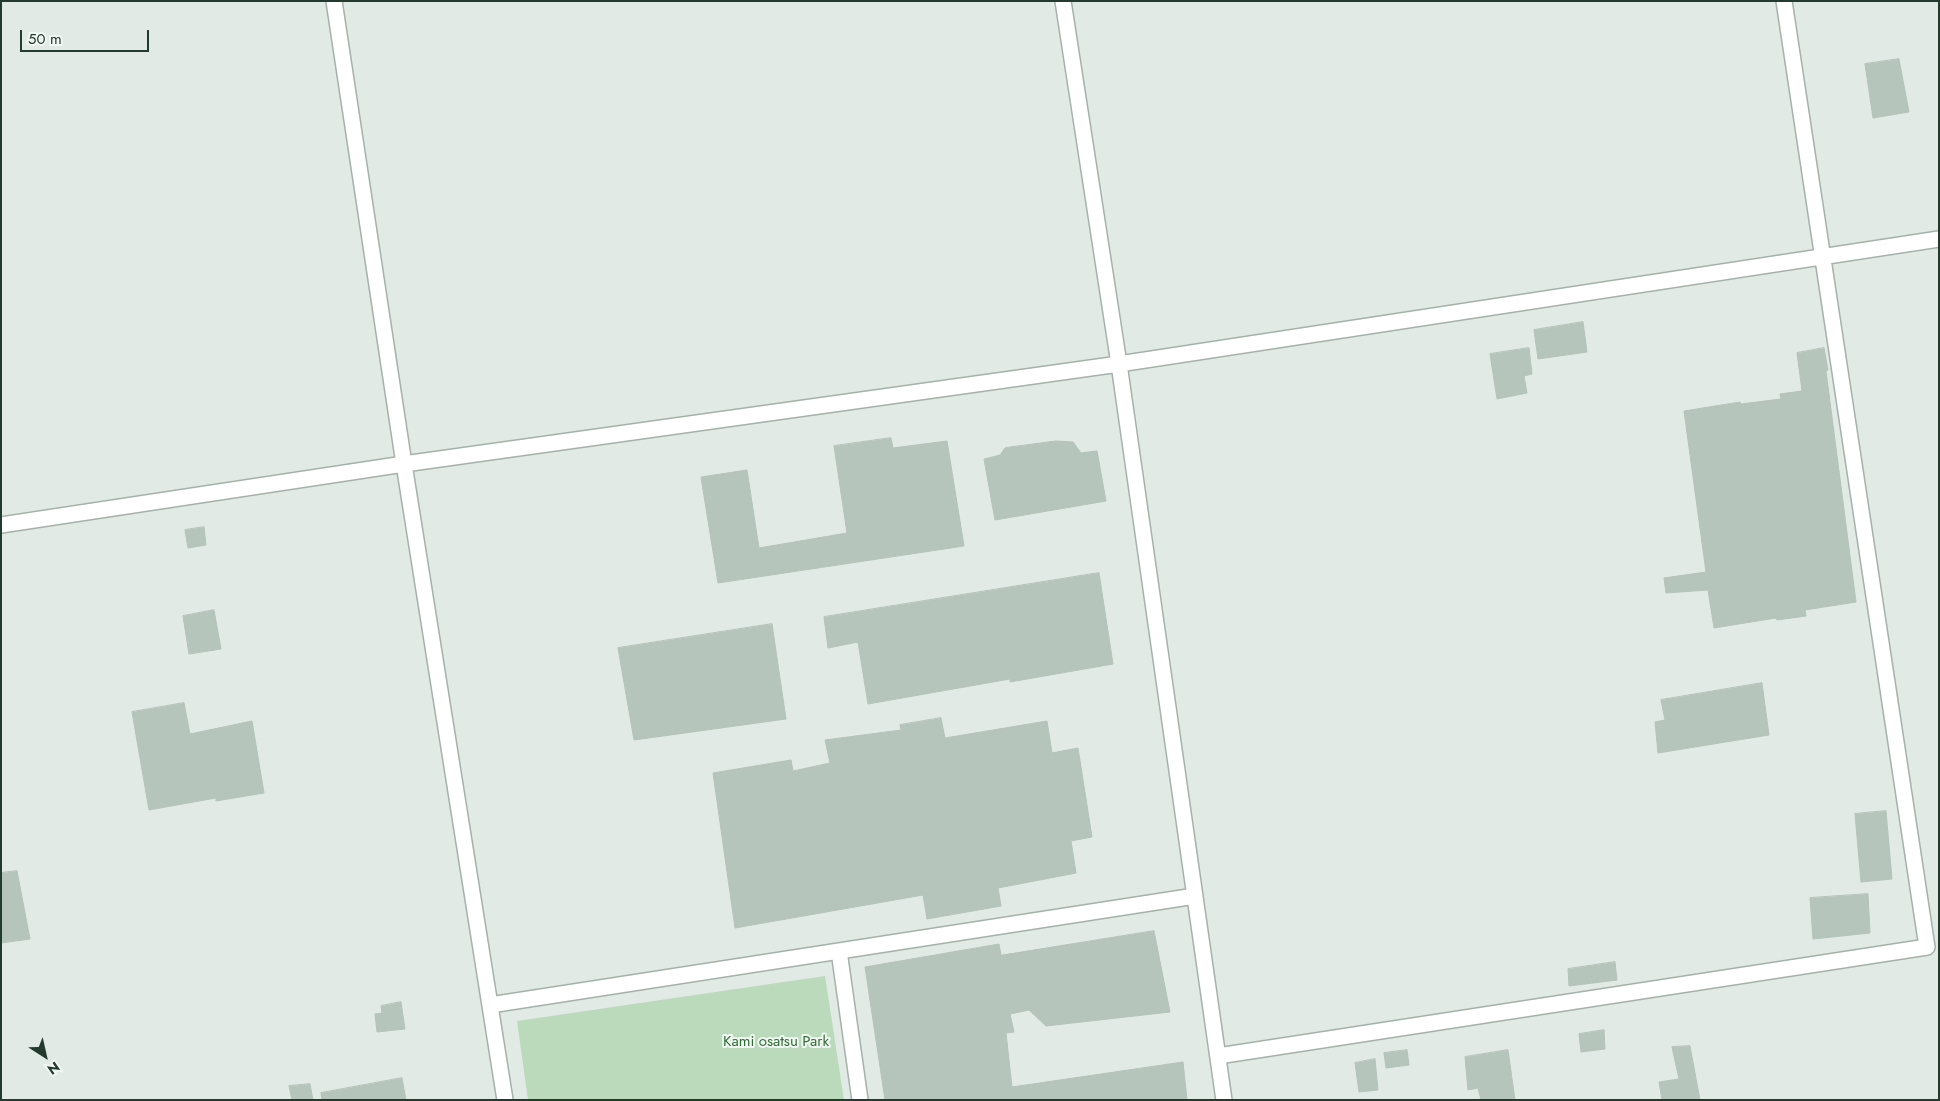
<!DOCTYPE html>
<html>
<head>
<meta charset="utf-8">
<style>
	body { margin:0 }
	#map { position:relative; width:1940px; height:1101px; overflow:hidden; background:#e1eae4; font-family:Jost,sans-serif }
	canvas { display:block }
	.frame { position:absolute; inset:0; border:2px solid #233a2e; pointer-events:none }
	.north { position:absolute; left:20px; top:1031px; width:50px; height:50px; -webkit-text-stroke:4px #f1f7f2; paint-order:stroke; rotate:145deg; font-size:14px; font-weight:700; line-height:20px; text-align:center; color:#233a2e }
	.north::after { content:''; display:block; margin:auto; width:18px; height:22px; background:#233a2e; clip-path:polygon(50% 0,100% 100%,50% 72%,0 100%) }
	.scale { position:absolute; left:20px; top:30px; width:129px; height:22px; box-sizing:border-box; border:2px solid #233a2e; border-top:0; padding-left:6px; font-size:15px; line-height:18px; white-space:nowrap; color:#233a2e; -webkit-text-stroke:4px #f1f7f2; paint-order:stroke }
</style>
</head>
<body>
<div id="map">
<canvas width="1940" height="1101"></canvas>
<div class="frame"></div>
<div class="north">N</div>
<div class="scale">50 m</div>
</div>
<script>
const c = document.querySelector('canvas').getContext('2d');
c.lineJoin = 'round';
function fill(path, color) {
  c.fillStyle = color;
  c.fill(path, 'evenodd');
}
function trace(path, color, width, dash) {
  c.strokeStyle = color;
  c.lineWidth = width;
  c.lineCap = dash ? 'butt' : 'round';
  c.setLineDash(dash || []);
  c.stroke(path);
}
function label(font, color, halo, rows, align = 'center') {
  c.font = font + ' Jost,sans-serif';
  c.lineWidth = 4;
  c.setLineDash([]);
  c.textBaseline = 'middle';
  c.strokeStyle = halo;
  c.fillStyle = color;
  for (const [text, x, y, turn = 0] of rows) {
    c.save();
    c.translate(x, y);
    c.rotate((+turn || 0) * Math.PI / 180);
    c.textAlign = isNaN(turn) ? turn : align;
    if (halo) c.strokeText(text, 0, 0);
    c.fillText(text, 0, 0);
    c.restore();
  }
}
fill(new Path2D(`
	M825 976 844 1100H528L517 1021Z`), '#bbdabb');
const building = new Path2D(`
	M1899 59 1909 112 1873 118 1865 64Z
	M1583 322 1587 352 1538 359 1534 330Z
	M1529 348 1532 374 1524 376 1527 393 1497 399 1490 354Z
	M1824 348 1828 370 1826 371 1856 602 1805 610 1806 616 1777 620 1776 618 1714 628 1708 590 1666 593 1664 578 1706 572 1684 411 1740 402 1741 404 1781 399 1780 394 1802 391 1797 353Z
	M891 438 893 448 947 441 964 546 718 583 701 477 747 470 759 548 847 533 834 446Z
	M1056 441 1073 442 1081 453 1097 451 1106 501 995 520 984 459 1000 455 1005 448Z
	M204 527 206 545 188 548 185 530Z
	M1099 573 1113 664 1010 682V679L868 704 858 642 828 648 824 617Z
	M214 610 221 649 189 654 183 616Z
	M772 624 786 719 634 740 618 648Z
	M1762 683 1769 735 1658 753 1655 722 1665 720 1661 700Z
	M184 703 190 734 252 721 264 793 216 801V798L149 810 132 712Z
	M941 718 945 738 1047 721 1052 753 1078 748 1092 837 1071 841 1076 873 998 888 1001 906 927 919 923 895 735 928 713 773 791 760 793 771 830 763 825 740 901 730 900 725Z
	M1886 811 1892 879 1861 882 1855 814Z
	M17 871 30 939 1 943V873Z
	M1868 894 1870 933 1813 939 1810 898Z
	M1154 931 1170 1012 1046 1026 1029 1010 1010 1014 1014 1032 1006 1033 1012 1087 1183 1062 1187 1100H885L865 967 999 944 1001 955Z
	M1615 962 1617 980 1569 986 1568 969Z
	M401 1002 405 1029 377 1032 375 1014 382 1013 381 1006Z
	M1604 1030 1605 1049 1581 1052 1579 1034Z
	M1690 1046 1700 1100H1662L1659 1082 1679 1079 1672 1047Z
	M1407 1050 1409 1065 1386 1068 1384 1053Z
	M1508 1050 1515 1100H1481L1478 1088 1468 1090 1465 1057Z
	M1375 1059 1378 1090 1359 1092 1355 1063Z
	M402 1078 406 1100H322L321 1093Z
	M310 1084 313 1100H292L289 1086Z`);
fill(building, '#b6c5bc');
trace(building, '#b4c3b9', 1);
const minor = new Path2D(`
	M334 1 404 464 505 1100
	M1063 1 1119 364 1224 1100
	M1 525 404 464 1119 364 1939 239
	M839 951 860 1100
	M490 1005 1195 896
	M1218 1056 1927 947 1784 1`);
trace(minor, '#a4b2aa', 18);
trace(minor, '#fff', 15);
label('15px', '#306e38', '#f1f7f2', [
	["Kami osatsu Park",776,1042]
]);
</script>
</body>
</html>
